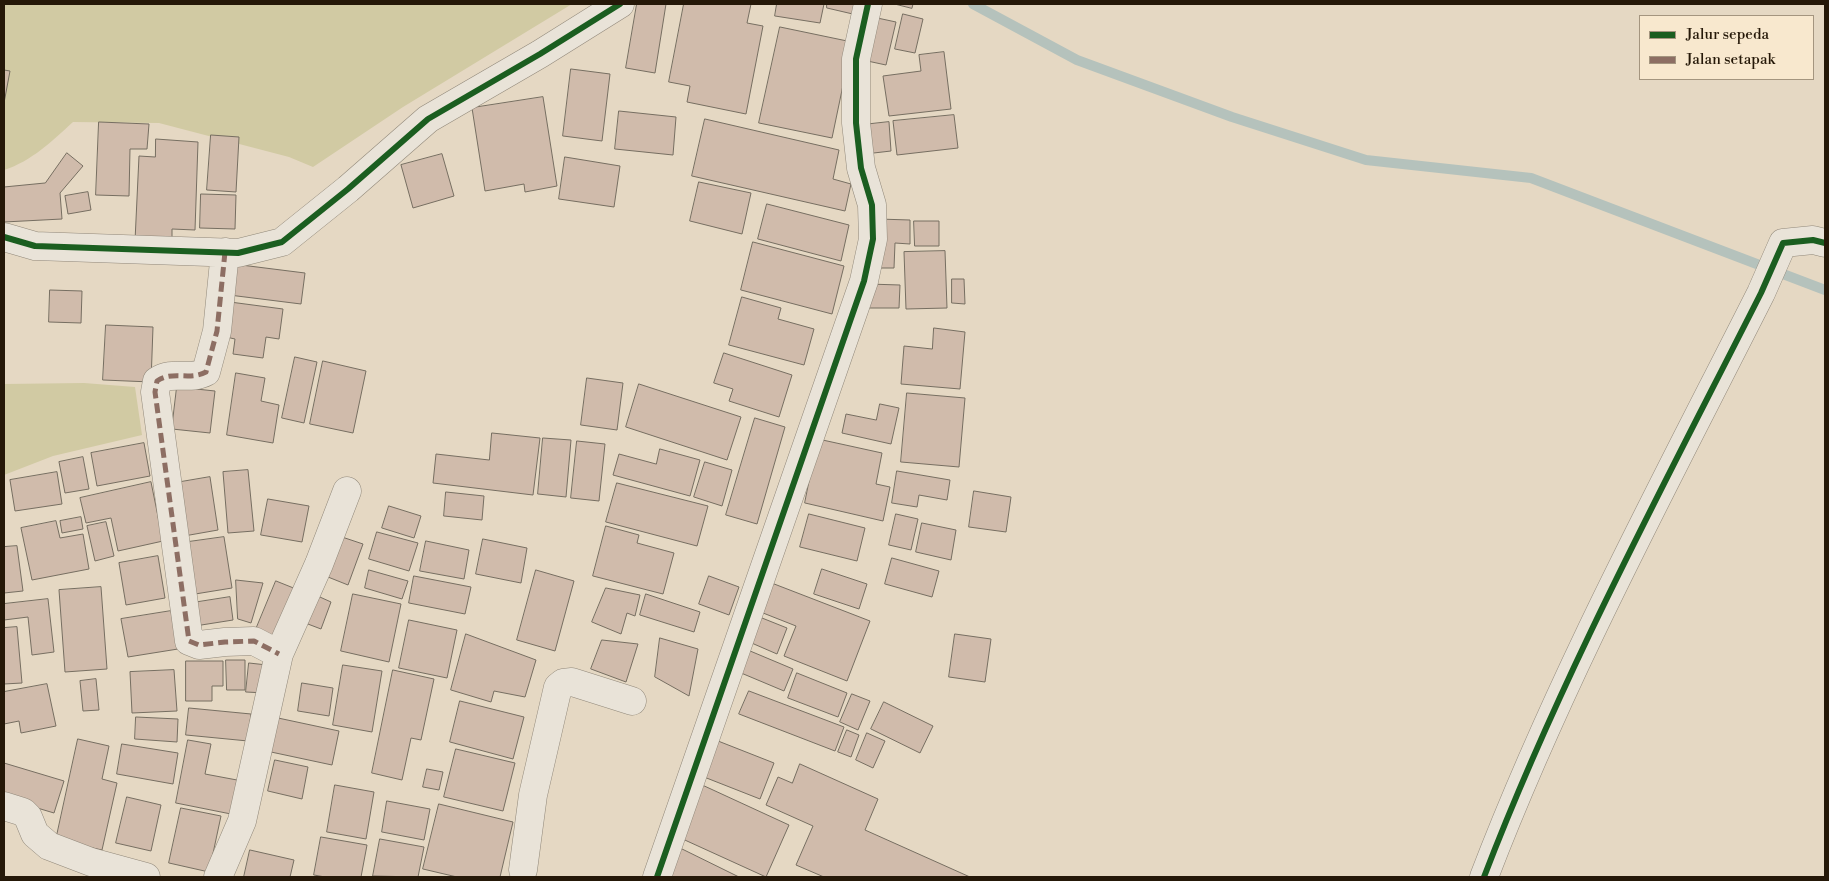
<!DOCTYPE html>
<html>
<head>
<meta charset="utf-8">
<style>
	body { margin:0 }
	#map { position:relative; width:1829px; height:881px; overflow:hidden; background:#e5d8c3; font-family:"Libre Bodoni",serif }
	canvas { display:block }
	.frame { position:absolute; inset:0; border:5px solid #251808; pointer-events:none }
	.legend { position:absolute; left:1639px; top:15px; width:175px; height:65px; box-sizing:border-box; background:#f8e8ce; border:1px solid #a4957f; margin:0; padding:6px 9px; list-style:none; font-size:15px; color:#251808 }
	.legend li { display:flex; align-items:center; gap:10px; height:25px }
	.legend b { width:25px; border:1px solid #a4957f }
</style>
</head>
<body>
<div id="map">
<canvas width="1829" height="881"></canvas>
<div class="frame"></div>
<ul class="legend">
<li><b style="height:6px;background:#1b5e20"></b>Jalur sepeda</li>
<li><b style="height:6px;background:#8d6e63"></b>Jalan setapak</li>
</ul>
</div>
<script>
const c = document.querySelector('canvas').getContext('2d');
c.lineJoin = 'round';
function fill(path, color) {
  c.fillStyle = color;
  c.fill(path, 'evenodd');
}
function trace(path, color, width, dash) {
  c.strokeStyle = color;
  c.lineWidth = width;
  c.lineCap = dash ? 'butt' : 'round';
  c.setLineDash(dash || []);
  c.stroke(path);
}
fill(new Path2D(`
	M4 4H572L403 107 313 167 289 157 159 123 73 122C52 141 32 161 4 170Z
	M84 383 135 387 142 435 53 456 4 475V384Z`), '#d1caa3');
trace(new Path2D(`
	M973 4 1077 60 1232 117 1366 160 1531 178 1825 290`), '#b5c2bc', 10);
const building = new Path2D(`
	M637 4H666L655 73 626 68Z
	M684 4H751L747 23 763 26 746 114 687 102 690 86 669 82Z
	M777 4H824L820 23 775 16Z
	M827 4H860L857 15 827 8Z
	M895 4H913L912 8Z
	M903 14 923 19 915 53 895 49Z
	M868 16 896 22 886 65 858 59Z
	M780 27 852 42 832 138 759 123Z
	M944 52 951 109 889 116 883 76 921 71 919 55Z
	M571 69 610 74 602 141 563 136Z
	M4 70 10 71 4 103Z
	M543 97 557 186 525 192 524 184 485 191 472 108Z
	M619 111 676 117 673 155 615 149Z
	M954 115 958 148 897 155 893 121Z
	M705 119 839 150 833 179 851 184 845 211 692 176Z
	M99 122 149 124 147 149H130L129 196 96 195Z
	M889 122 891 151 865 154 862 125Z
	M211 135 239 137 236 192 207 190Z
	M156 139 198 142 195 230 172 229V243L135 241 139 156 155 157Z
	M67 153 83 166 60 193 62 219 4 222V187L45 183Z
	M442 154 454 196 413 208 401 165Z
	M565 157 620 166 614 207 559 199Z
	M699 182 751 193 742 234 690 221Z
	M88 192 91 210 68 214 65 196Z
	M201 194 236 195 235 229 200 228Z
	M767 204 849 225 841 261 758 239Z
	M878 219 910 220V244L895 243 894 268H877Z
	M914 221H939V246H915Z
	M753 242 844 266 832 314 741 290Z
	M945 251 947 308 906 309 904 252Z
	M233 264 305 273 301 304 229 295Z
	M952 279H964L965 304 952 303Z
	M868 284 900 285 899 308H867Z
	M50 290 82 291 81 323 49 322Z
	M742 297 781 308 778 319 814 329 804 365 729 345Z
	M230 302 283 309 279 339 266 337 263 358 233 354 235 339 226 337Z
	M106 325 153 327 151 382 103 380Z
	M934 328 965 332 960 389 901 384 904 346 932 349Z
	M724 353 792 375 779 417 729 401 733 389 714 383Z
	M295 357 317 362 304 423 282 418Z
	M323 361 366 371 353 433 310 424Z
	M236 373 265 378 261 401 279 405 273 443 227 435Z
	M587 378 623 383 617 430 581 425Z
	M639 384 741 417 727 460 626 427Z
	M177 387 215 391 210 433 172 429Z
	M907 393 965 398 959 467 901 462Z
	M880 404 899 408 891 444 842 433 846 414 876 420Z
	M755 418 785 427 757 524 726 515Z
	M492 433 540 438 533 495 433 483 436 454 489 460Z
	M543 438 571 440 566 497 538 494Z
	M818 439 882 453 876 484 890 487 883 521 805 503Z
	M577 441 605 444 599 501 571 498Z
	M144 443 150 476 97 486 91 453Z
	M660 449 700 460 690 496 613 475 619 454 656 464Z
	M83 457 89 489 65 493 59 462Z
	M705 462 732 470 722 506 694 497Z
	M248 470 254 531 228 533 223 472Z
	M897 471 950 480 947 500 919 495 917 507 892 503Z
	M57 472 62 504 15 511 10 480Z
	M210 477 218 530 184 536 175 483Z
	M151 482 163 541 118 551 111 518 86 523 80 498Z
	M617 483 708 506 697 546 606 522Z
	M974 491 1011 497 1006 532 969 527Z
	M446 492 484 496 482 520 444 516Z
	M268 499 309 506 302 542 261 535Z
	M389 506 421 516 414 538 382 528Z
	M809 514 865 528 857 561 800 547Z
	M896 514 918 519 911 550 889 545Z
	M81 517 83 529 62 533 60 521Z
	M56 521 60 538 83 534 89 569 32 580 21 528Z
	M106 522 114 556 95 561 87 526Z
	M922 523 956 530 951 560 916 552Z
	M606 526 639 535 637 543 674 553 663 594 593 576Z
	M377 532 418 543 409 571 369 559Z
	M333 534 363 544 348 585 318 573Z
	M224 537 232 588 189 595 181 543Z
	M483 539 527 548 521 583 476 574Z
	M426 541 469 550 464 579 420 571Z
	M17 546 23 591 4 593V547Z
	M158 556 165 598 126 605 119 563Z
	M892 558 939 571 932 597 885 584Z
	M822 569 867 584 859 609 814 594Z
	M369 570 408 581 402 599 365 588Z
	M536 570 574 581 555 651 517 640Z
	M414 576 471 587 465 614 409 603Z
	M709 576 739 587 729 615 699 604Z
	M236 580 263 583 251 623 238 619Z
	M276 581 296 589 272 647 252 639Z
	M769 582 870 621 847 681 784 656 796 626 758 611Z
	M101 587 107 669 65 672 59 590Z
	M606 588 640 595 635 616 627 613 621 634 592 622Z
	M311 593 331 602 321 629 300 621Z
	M353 594 401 604 389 662 341 651Z
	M646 594 700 612 694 632 640 615Z
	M230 597 233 620 195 626 192 603Z
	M48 599 54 652 32 655 28 617 4 620V604Z
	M171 611 178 649 128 657 121 619Z
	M757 616 787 628 777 654 747 641Z
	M409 620 457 630 447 678 399 668Z
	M17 627 22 683 4 684V628Z
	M466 634 536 660 525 697 494 691 491 702 451 690Z
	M955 634 991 639 985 682 949 677Z
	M660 638 698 649 689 696 655 677Z
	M602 640 638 644 626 682 591 669Z
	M743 648 793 669 784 691 734 670Z
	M226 660H245V690H227Z
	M186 661H223V686H212V701H186Z
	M249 663 267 665 265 693 246 692Z
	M343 665 382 671 372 732 333 725Z
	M174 670 177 711 132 713 130 672Z
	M393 670 434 679 421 740 411 738 402 780 372 773Z
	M797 673 847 693 838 717 788 698Z
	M96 679 99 710 83 711 80 681Z
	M302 683 333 688 329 716 298 711Z
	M47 684 56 726 21 733 19 721 4 724V692Z
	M749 691 844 727 835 751 739 714Z
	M852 694 870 701 858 730 840 722Z
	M460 701 524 717 513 759 450 742Z
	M884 702 933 726 920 753 871 729Z
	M189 708 251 714 248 741 186 735Z
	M136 717 178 719 177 742 135 739Z
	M278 718 339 731 332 765 271 752Z
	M847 730 859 735 851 757 838 752Z
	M867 733 885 741 873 768 856 760Z
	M78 739 109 746 102 779 117 783 102 850 56 840Z
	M188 740 211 744 205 774 237 780 231 814 176 803Z
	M718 741 774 763 760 799 704 777Z
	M122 744 178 753 173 784 117 774Z
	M456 749 515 763 503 811 444 797Z
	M275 760 308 767 302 799 268 791Z
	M4 763 64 781 54 813 4 798Z
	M800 764 878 799 865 830 970 877H824L796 865 813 826 766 805 778 777 792 783Z
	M427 769 443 772 439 790 423 787Z
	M700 784 789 825 766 877 676 836Z
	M335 785 374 792 366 839 327 832Z
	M127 797 161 805 151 851 116 843Z
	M387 801 430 809 424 840 382 832Z
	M439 804 513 822 500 877H457L423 869Z
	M181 808 221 816 209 872 169 863Z
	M321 837 367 845 361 877H325L314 875Z
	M380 839 424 847 418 877 373 876Z
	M678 847 739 877H664Z
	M250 850 294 860 290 877H244Z`);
fill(building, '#d0bbab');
trace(building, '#766e61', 1);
const minor = new Path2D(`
	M4 237 35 246 238 253 282 242 348 189 428 119 540 54 620 4
	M225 252 217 331 206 372C189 381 173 370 157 381L155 392 189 641 199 645 225 642 254 641 279 654
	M4 806 23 812 28 817 35 834 49 846 91 862 146 877
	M523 870 533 795 558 687 563 683 572 682 632 701
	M218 877 242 821 279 654 319 564 347 491
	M657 877 864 281 873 239 872 205 861 168 856 123V59L868 4
	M1484 877C1561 676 1664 485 1761 293L1783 243 1813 240 1825 243`);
trace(minor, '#91887a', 29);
trace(minor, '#e9e3d8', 28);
trace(new Path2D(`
	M225 252 217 331 206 372C189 381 173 370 157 381L155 392 189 641 199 645 225 642 254 641 279 654`), '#8d6e63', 5, [10, 5]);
trace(new Path2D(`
	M4 237 35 246 238 253 282 242 348 189 428 119 540 54 620 4
	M657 877 864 281 873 239 872 205 861 168 856 123V59L868 4
	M1484 877C1561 676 1664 485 1761 293L1783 243 1813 240 1825 243`), '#1b5e20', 6);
</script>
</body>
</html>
